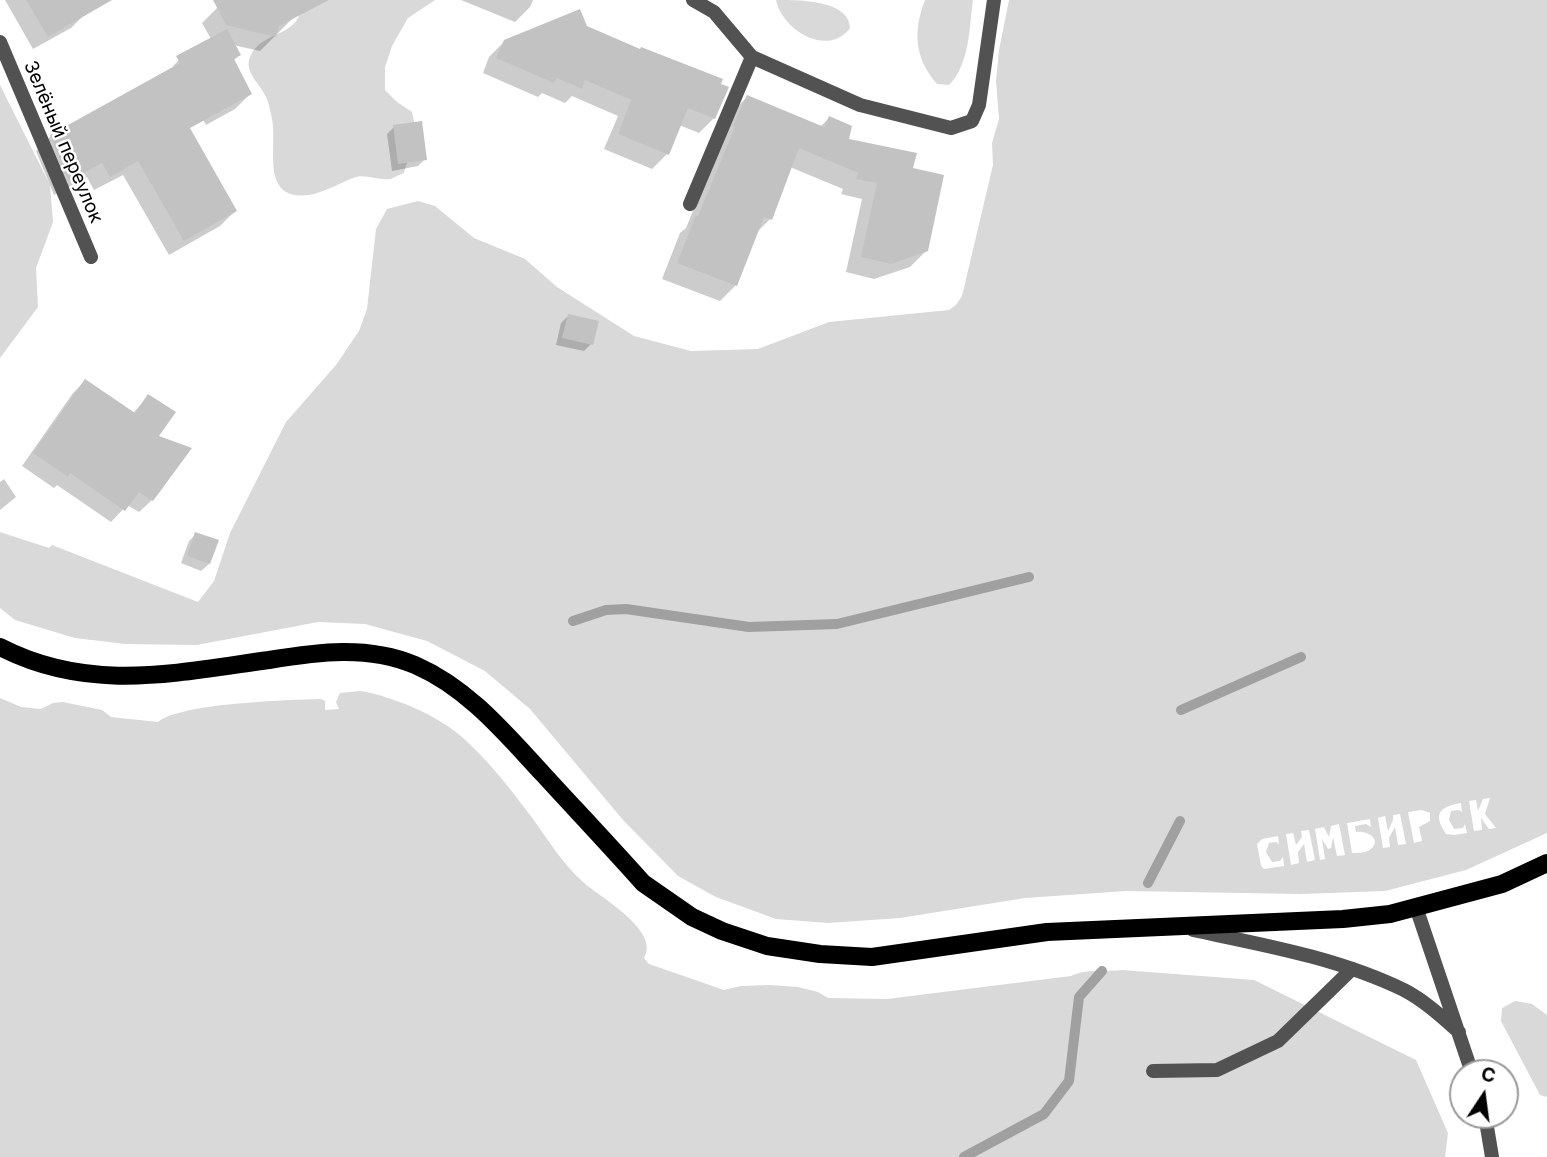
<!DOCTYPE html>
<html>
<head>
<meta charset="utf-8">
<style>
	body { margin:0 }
	#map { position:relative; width:1547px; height:1157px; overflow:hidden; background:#fff; font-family:Inter,sans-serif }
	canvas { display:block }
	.north { position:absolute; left:1449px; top:1059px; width:70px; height:70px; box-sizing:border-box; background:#fff; border:2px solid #999; border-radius:50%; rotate:13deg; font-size:19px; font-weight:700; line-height:28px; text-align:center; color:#000 }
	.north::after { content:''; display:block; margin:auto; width:24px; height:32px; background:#000; clip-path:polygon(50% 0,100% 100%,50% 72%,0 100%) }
</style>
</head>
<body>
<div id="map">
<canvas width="1547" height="1157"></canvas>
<div class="north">С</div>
</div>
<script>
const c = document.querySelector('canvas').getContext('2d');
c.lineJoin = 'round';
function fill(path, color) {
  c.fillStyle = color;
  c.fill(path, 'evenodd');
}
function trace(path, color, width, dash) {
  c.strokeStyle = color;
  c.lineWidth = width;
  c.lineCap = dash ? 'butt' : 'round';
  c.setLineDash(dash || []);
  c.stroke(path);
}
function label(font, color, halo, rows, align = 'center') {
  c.font = font + ' Inter,sans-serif';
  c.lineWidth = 5;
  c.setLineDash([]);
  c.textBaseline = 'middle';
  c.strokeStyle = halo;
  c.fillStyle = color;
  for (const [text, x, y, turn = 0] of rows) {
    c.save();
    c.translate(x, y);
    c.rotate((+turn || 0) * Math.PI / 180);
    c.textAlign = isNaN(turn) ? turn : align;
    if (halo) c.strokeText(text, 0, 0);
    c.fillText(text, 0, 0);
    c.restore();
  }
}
fill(new Path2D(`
	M303 0H435L408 18 392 46 385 67V90L397 102 412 112 416 131 404 173C400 174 394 178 390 179 378 181 364 173 353 178 338 184 323 193 308 195 264 200 275 157 273 128 273 120 270 110 268 102 264 86 241 72 251 55 265 28 300 40 303 0Z
	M776 0C800 0 849 0 850 28 828 58 782 30 776 0Z
	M925 0H973C969 28 970 64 949 85L937 84C914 57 913 32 925 0Z
	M1009 0H1547V833L1466 870 1385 891 1301 894 1126 891 1025 898 900 918 828 923 776 919 716 897 678 876 623 820 530 709 485 671 427 641 365 624 318 622 197 645 125 644 75 638 15 620 0 608V532L49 548 52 545 198 602 214 581 230 533 286 422 336 365 359 331 367 309 376 229 387 209 418 201 435 206 474 238 525 259 557 287 634 336 691 351 758 349 829 322 949 310 956 305 962 296 993 165 992 143 999 119 996 81 999 50ZM1490 798 1485 814 1496 828 1489 829 1481 818 1482 830 1474 831 1469 801 1476 800 1478 811 1483 799ZM1461 803 1462 812 1459 810 1451 811 1449 820 1454 829 1463 828 1465 824 1467 833 1454 835 1446 834C1432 813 1440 807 1461 803ZM1422 810 1430 813V821L1419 827 1422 841 1414 843 1408 812ZM1400 814 1406 844 1398 845 1395 827 1389 838 1390 847 1383 848 1378 818 1385 816 1388 831 1393 820V815ZM1370 819 1371 827 1366 824 1355 826 1356 832C1365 830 1383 838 1371 849 1367 853 1357 853 1352 853L1347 823ZM1339 824 1345 855 1337 856 1333 837 1331 848 1328 849 1322 839 1325 859 1320 860 1315 829 1324 827 1329 837 1331 826ZM1309 830 1315 860 1307 862 1304 844 1298 852 1299 863 1291 865 1286 834 1293 833 1296 845 1302 837 1301 831ZM1278 836 1279 844 1276 842 1269 843 1266 852 1272 862 1280 861 1283 857 1284 866 1264 869 1261 866 1257 844 1262 839Z
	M0 85 50 185 53 222 36 268 38 307 0 358Z
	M361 691C394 697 437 715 462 737 489 761 512 791 533 819 549 841 562 863 583 882 601 898 661 931 644 958L649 964 724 990 741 986 770 985 798 987 818 992 828 998 887 999 1071 976C1087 968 1105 972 1122 970L1254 980 1416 1060 1448 1133 1445 1157H0V698L21 707 41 709 53 703 63 702 102 710 111 717 158 722C181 703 287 700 321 699L325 701V710L339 709 336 702 340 693Z
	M1515 1001 1532 1004 1547 1015V1097L1540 1095 1501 1021 1502 1008Z`), '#d9d9d9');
fill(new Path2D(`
	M5 0H92L85 14 71 28 33 49Z
	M232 0H285L294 17 260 51 233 45 239 55 233 61 250 94 235 109 206 125 173 66 188 51 211 39 202 23 217 8Z
	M461 0H533L530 7 515 22Z
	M586 28 714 118 699 133 679 125 667 154 652 169 604 149 618 116 572 96 565 103 542 93 538 97 483 73 489 57 505 41Z
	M747 97 820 127 829 118 847 140 911 170 926 251 910 267 874 279 846 272 862 199 841 194 843 189 790 167 770 219 756 233 736 285 720 301 662 279 680 233 686 228 721 143 731 113Z
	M394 127 425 159 418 166 392 171 387 134Z
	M51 136 195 165 235 211 220 226 169 255 123 175 94 190 87 177 54 195 36 151Z
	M568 316 591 344 584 351 556 345 561 323Z
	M85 381 133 413 149 396 156 437 152 500 139 512 127 505 111 522 57 485 54 488 22 466 73 393Z
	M4 479 16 497 0 510V482Z
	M196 534 209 564 201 571 181 563 189 541Z`), '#0003');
trace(new Path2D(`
	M573 621 606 610 626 609 749 627 837 624 1029 577
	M1181 710 1301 657
	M1148 883 1180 821
	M964 1157 1044 1114 1069 1081 1079 997 1102 971`), '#a0a0a0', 10);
fill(new Path2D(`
	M26 0H112L48 37Z
	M213 0H329L279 26 276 37 226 25Z
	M580 9 587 26 640 49 641 47 723 79 721 84 729 87 715 119 688 108 669 155 618 134 631 100 585 80 582 89 557 78 554 83 496 58 504 40Z
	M227 29 241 55 234 59 252 94 190 128 237 211 184 241 138 161 110 177 102 163 69 181 50 135 180 63 176 56Z
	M747 95 824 127 829 116 852 126 849 139 917 153 913 168 944 175 928 251 891 264 861 257 877 183 856 179 858 173 799 148 772 220 764 217 737 286 677 263 696 215 698 216 735 127 733 126Z
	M422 121 427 160 398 164 393 125Z
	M568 314 599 321 593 345 562 338Z
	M85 379 135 413 148 394 176 412 159 436 192 448 153 501 139 492 125 511 70 473 68 477 33 453Z
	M195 532 219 540 210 564 187 556Z`), '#c2c2c2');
trace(new Path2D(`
	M693 0 714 12 752 57 860 105 951 128 972 121 979 105 994 0
	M0 42 91 257
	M690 204 752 57
	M1153 1071 1217 1070 1278 1041 1352 969`), '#525252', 14);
trace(new Path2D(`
	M1416 907 1472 1073
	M1193 930C1264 945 1338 958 1404 990 1425 1001 1442 1017 1459 1032
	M1485 1115 1492 1157`), '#525252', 14);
trace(new Path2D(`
	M0 647C89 693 175 673 269 660 318 652 367 645 415 665 468 688 505 733 543 774 576 810 610 846 643 883L692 917 722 931 767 946 820 954 872 957 1047 932 1343 919 1390 914 1502 884 1547 863`), '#000', 18);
label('19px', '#000', '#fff', [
	["Зелёный переулок",63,142,67]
]);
</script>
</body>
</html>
